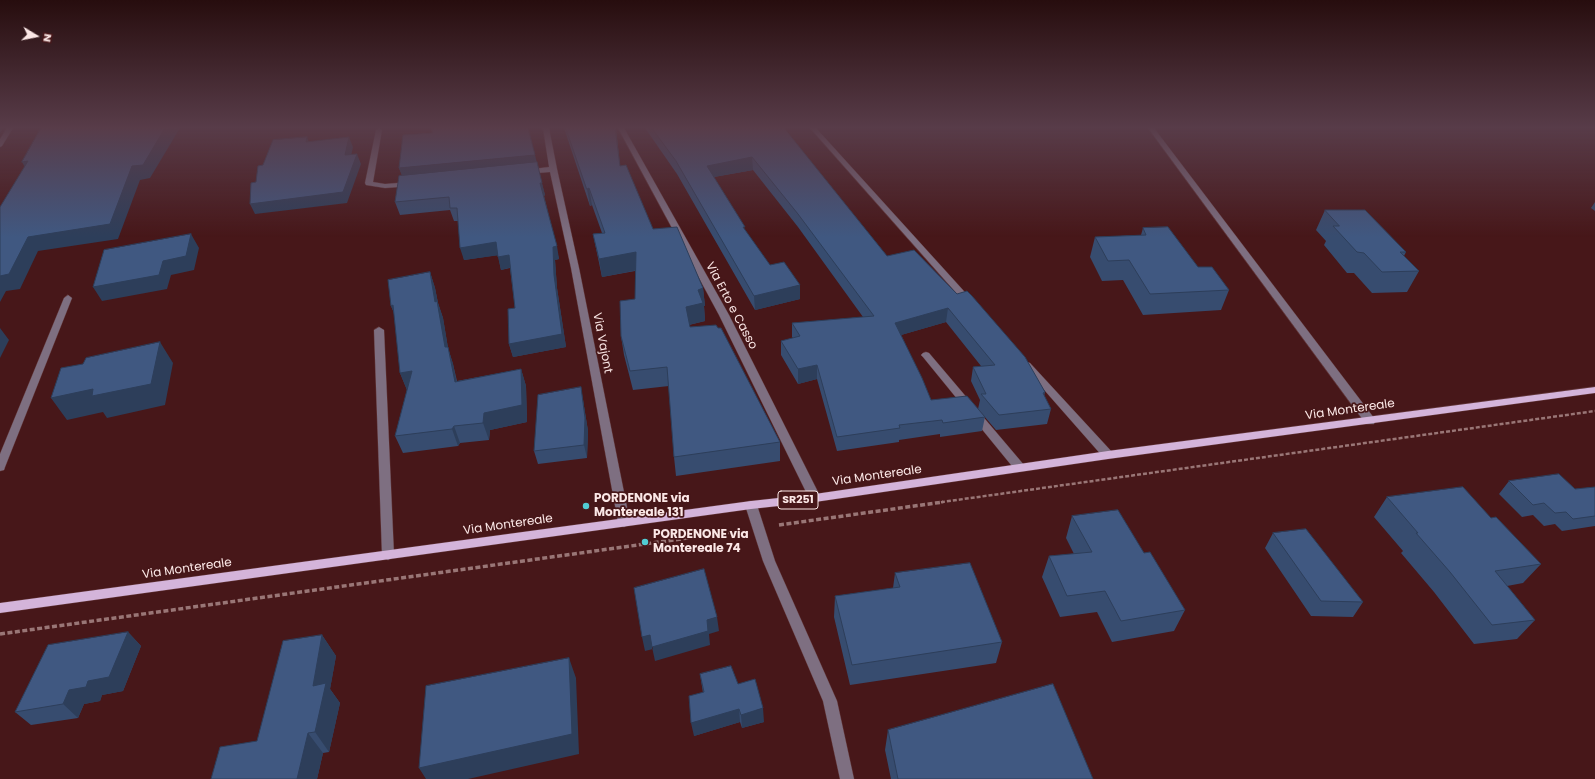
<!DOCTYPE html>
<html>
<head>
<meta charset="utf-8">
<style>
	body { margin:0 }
	#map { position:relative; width:1595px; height:779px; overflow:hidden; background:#471719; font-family:Poppins,sans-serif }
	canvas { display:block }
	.north { position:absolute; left:16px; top:16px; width:40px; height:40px; -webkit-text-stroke:3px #471719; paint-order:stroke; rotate:100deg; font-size:11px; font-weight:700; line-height:16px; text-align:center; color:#fbe7e6 }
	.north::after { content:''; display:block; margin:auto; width:14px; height:18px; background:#fbe7e6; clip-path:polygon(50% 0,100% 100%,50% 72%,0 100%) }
</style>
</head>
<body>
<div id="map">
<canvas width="1595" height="779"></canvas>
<div class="north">N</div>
</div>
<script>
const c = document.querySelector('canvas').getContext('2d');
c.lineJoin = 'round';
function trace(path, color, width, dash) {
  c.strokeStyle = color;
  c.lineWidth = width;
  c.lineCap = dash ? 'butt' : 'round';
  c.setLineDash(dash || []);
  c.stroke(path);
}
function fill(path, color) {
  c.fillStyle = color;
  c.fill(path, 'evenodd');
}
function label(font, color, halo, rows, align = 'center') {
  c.font = font + ' Poppins,sans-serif';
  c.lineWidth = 3.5;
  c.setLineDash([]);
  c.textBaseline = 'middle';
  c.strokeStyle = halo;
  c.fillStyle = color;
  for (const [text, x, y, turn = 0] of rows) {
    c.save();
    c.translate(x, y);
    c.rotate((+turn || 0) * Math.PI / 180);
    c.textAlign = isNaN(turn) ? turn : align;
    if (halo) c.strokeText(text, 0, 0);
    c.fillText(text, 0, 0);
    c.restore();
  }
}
const minor = new Path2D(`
	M7 128H13L2 146 0 147V139Z
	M379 128 382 130 373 182 385 184 410 182H413V186L385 188 366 185 365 183 376 130Z
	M543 128H549L557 169 579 268 630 522 628 525 624 527 620 525 618 522 571 268 550 172 525 174 521 172 525 170 549 167Z
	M618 128H624L729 315 821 498 819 501 815 502 811 501 809 498 719 315Z
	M810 128H816L972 300 973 302 972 304H966Z
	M1148 128H1154L1374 418 1375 421 1374 424H1366Z
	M68 295 72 298 5 467 4 470 0 471V454L64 298Z
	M379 327 384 330 394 555 392 558 388 560 384 558 382 555 374 330Z
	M926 352 929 353 1024 465 1025 468 1024 471H1016L923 357 921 355 923 353Z
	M1027 362 1030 363 1112 452 1113 455 1112 458H1104L1024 367 1022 365 1024 363Z
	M751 501 755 502 757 505 775 561 837 701 854 779H840L823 701 763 561 745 505 747 502Z`);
const major = new Path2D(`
	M1595 387V393L1108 459 815 502 751 509 0 613V603L751 501 815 494 1108 451Z`);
trace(minor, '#603436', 1);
trace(major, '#603436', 1);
trace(new Path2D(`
	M935 503 1595 411`), '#997676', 2.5, [4, 2]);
trace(new Path2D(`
	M779 525 943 502
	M0 634 738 531`), '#997676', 3.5, [5, 2.5]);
fill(minor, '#7e6f81');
fill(major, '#d4b4da');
fill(new Path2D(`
	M564 128H616L620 166 653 229 703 288 705 306H704L705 321 689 325 690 327 780 442V461L676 476 674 457 669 386 633 390 624 355 621 336 635 299V271L602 277 593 234 602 233 592 205 590 206Z
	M645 128H784L887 256 1045 392 1044 396 1051 409 1047 424 996 430 978 409 980 400 971 381 973 367 981 366 946 322 901 335 931 400 985 417 982 431 940 437V434L899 440V442L837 451 817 379 798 384 781 355V341L793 338 792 337V323L863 317 798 227 753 170 714 177 745 231 770 265 800 299 755 310 677 174Z
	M536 162 545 195 544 196 559 259 555 260 557 288 566 347 513 357 509 344 515 308 510 268 501 270 498 255 464 260 458 221H454L450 210 400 215 395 202 402 175 399 168Z
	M1595 202V211L1591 208Z
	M1325 210 1406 252 1404 256 1419 271 1407 292 1372 293 1354 273H1347L1324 245 1326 241 1316 230Z
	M1143 228 1229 290 1221 310 1143 315 1123 280 1102 281 1090 257 1095 237 1141 235Z
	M430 272 435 288 438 303 443 318 448 348 453 364 457 381 521 369 526 386 527 422 490 430 489 440 460 443 458 446 403 453 395 436 407 390 400 373 394 313 391 306Z
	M583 400 588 431 587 458 538 464 534 451Z
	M1509 481 1575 489 1595 487V526L1562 531 1555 524 1544 526 1533 515 1522 517 1499 494Z
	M1387 497 1491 518 1541 564 1523 583 1507 586 1535 620 1517 639 1474 644 1434 592 1401 553 1403 551 1374 517Z
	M1072 516 1144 553 1185 610 1174 631 1112 642 1097 612 1060 617 1042 577 1049 556 1074 554 1066 538Z
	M1273 533 1363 602 1353 617 1311 616 1265 548Z
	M895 573 1002 642 996 663 850 685 834 617 835 596 893 588Z
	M128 632 141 646 123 691 102 695 100 701 84 704 78 718 31 725 15 712Z
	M322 635 336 656 330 689 340 703 329 752 323 753 317 779H211L257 741Z
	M700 674 738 684 764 722 742 728 740 722 694 736 703 693Z
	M888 730 1093 779H891L885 750Z`), '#374c6f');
fill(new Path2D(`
	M0 128H3L0 133Z
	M165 128H180L150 178 140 180 118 239 38 251 20 289 6 291 0 302V276L28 237 132 166Z
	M615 128H616L622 183 620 166Z
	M307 137 311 147 306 142Z
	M349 137 353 147 349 165 345 155Z
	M357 154 361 164 347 203 255 214 250 204Z
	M535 155 538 167 404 181 399 168Z
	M752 157 753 170 708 178 707 166Z
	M28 161 30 176 22 162Z
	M540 183H542L545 195 543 196Z
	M589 188 592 205 590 206 587 189Z
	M191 234 199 248 194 270 171 275 167 289 102 301 93 287 163 261Z
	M496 242 500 255 464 260 460 248Z
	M557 246 559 259 555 260 557 288 566 347 513 357 509 344 554 275 553 247Z
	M636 252 638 270 602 277 599 259Z
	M509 255 512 267 501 270 498 257Z
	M430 272 435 288 438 303 443 318 448 348 453 364 460 399 455 382 445 347 435 302Z
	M800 285V299L755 310 754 296Z
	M703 288 705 306H704L705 321 688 325 686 307 698 290Z
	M393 305 398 322 391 306Z
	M948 308 946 322 894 337 895 323Z
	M0 328 9 340 0 358Z
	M160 342 173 363 165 405 107 418 103 412 67 420 51 398Z
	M817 365V379L798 384V369Z
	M521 369 526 386 527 422 490 430 489 440 483 423 484 413Z
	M412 371 407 390 400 373Z
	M581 387 583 400 588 431 587 458 584 445Z
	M454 426 460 443 458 446 452 429Z
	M717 617 719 631 709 634 710 645 655 661 652 647 707 620Z
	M128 632 141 646 123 691 102 695 100 701 84 704 78 718 63 704 69 690 88 681Z
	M322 635 336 656 330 689 340 703 329 752 315 732 313 686Z
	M650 635 653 649 645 651 642 637Z
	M569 658 576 678 579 754 468 779H426L419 768Z
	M763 708 764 722 742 728 741 715Z
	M739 709 740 722 694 736 691 723Z
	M308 733 323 753 317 779H297Z`), '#2d3e5a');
const building = new Path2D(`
	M41 128H165L143 165 132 166 110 224 28 237 9 274 0 276V207L28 161 22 162Z
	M432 128H528L535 155 399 168 403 135 432 133Z
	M566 128H615L620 166 626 165 653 229 677 227 703 288 698 290 703 303 686 307 690 327 716 325 718 328H721L780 442 674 457 667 367 630 371 621 336 620 301 635 299 636 252 599 259 593 234 605 233 589 188 587 189Z
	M652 128H784L887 256 914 250 957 294 967 291 972 296 1025 357 1045 392 1043 393 1051 409 999 415 981 394H986L973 367 995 365 948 308 895 323 922 378 931 400 967 396 985 417 943 423 942 420 899 425 900 428 837 437 817 365 798 369 781 341 800 336 792 323 874 316 798 214 752 157 707 166 745 227H743L770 265 784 262 800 285 754 296 676 161Z
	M307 137 306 142 349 137 345 155 357 154 343 192 250 204 251 183 256 182 258 166 263 165 273 140Z
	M537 162 542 183H540L557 246 553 247 554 275 562 334 509 344 508 309 515 308 509 255 498 257 496 242 460 248 457 208H450L449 197 395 202 399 176Z
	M1325 210H1365L1406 252H1400L1419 271 1382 272 1364 253 1357 252 1333 226H1339Z
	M1168 227 1198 267H1212L1229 290 1150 294 1129 260 1108 261 1095 237 1146 235 1143 228Z
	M191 234 186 256 163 261 159 275 93 287 104 250Z
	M430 272 435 302 437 301 445 347H448L455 382 521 369 522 405 484 413 483 423 454 426 452 429 395 436 412 371 400 373 393 305 391 306 388 280Z
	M160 342 151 384 92 396 93 389 51 398 61 368 83 364 86 358Z
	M581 387 585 418 584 445 534 451 538 395Z
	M1559 474 1575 489 1595 487V516L1573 519 1566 512 1555 513 1544 503 1533 505 1509 481Z
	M1463 487 1491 518 1496 517 1541 564 1495 571 1535 620 1492 625 1450 572 1416 533H1418L1387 497Z
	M1118 510 1144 553 1150 552 1185 610 1121 621 1105 591 1067 596 1049 556 1092 552 1072 516Z
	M1306 529 1363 602 1321 601 1273 533Z
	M970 563 1002 642 852 665 835 596 900 587 895 573Z
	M704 569 717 617 707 620 708 631 652 647 650 635 642 637 634 588Z
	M128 632 109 677 88 681 86 687 69 690 63 704 15 712 48 645Z
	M322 635 313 686 326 683 315 732 308 733 297 779H211L220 747 257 741 283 641Z
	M569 658 572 734 419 768 426 686Z
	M731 666 738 684 755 679 763 708 741 715 739 709 691 723 689 696 704 692 700 674Z
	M1053 684 1093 779H898L888 730Z`);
fill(building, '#405881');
trace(building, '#2d3e5a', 1);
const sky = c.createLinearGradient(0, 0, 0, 237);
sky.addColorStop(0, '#270d0e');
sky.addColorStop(0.54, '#583c49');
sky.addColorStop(1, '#583c4900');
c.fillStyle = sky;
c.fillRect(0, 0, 1595, 237);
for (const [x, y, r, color] of [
	[586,506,4,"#51ccd3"],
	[645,542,4,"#51ccd3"]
]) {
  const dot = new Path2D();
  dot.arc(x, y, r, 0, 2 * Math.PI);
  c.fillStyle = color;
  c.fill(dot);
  trace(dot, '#471719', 1.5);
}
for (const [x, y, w] of [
	[798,500,40]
]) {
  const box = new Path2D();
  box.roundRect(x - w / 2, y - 9, w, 18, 3);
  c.fillStyle = '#471719';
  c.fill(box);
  trace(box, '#fbe7e6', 1);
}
label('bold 11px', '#fbe7e6', null, [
	["SR251",798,500]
]);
label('12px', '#fbe7e6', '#471719', [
	["Via Erto e Casso",731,306,62],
	["Via Vajont",602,343,79],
	["Via Montereale",1350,410,-8],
	["Via Montereale",877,476,-8],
	["Via Montereale",508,525,-8],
	["Via Montereale",187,569,-8]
]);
label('bold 12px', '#fbe7e6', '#471719', [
	["PORDENONE via",594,499],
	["Montereale 131",594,513],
	["PORDENONE via",653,535],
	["Montereale 74",653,549]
], 'left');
</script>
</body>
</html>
